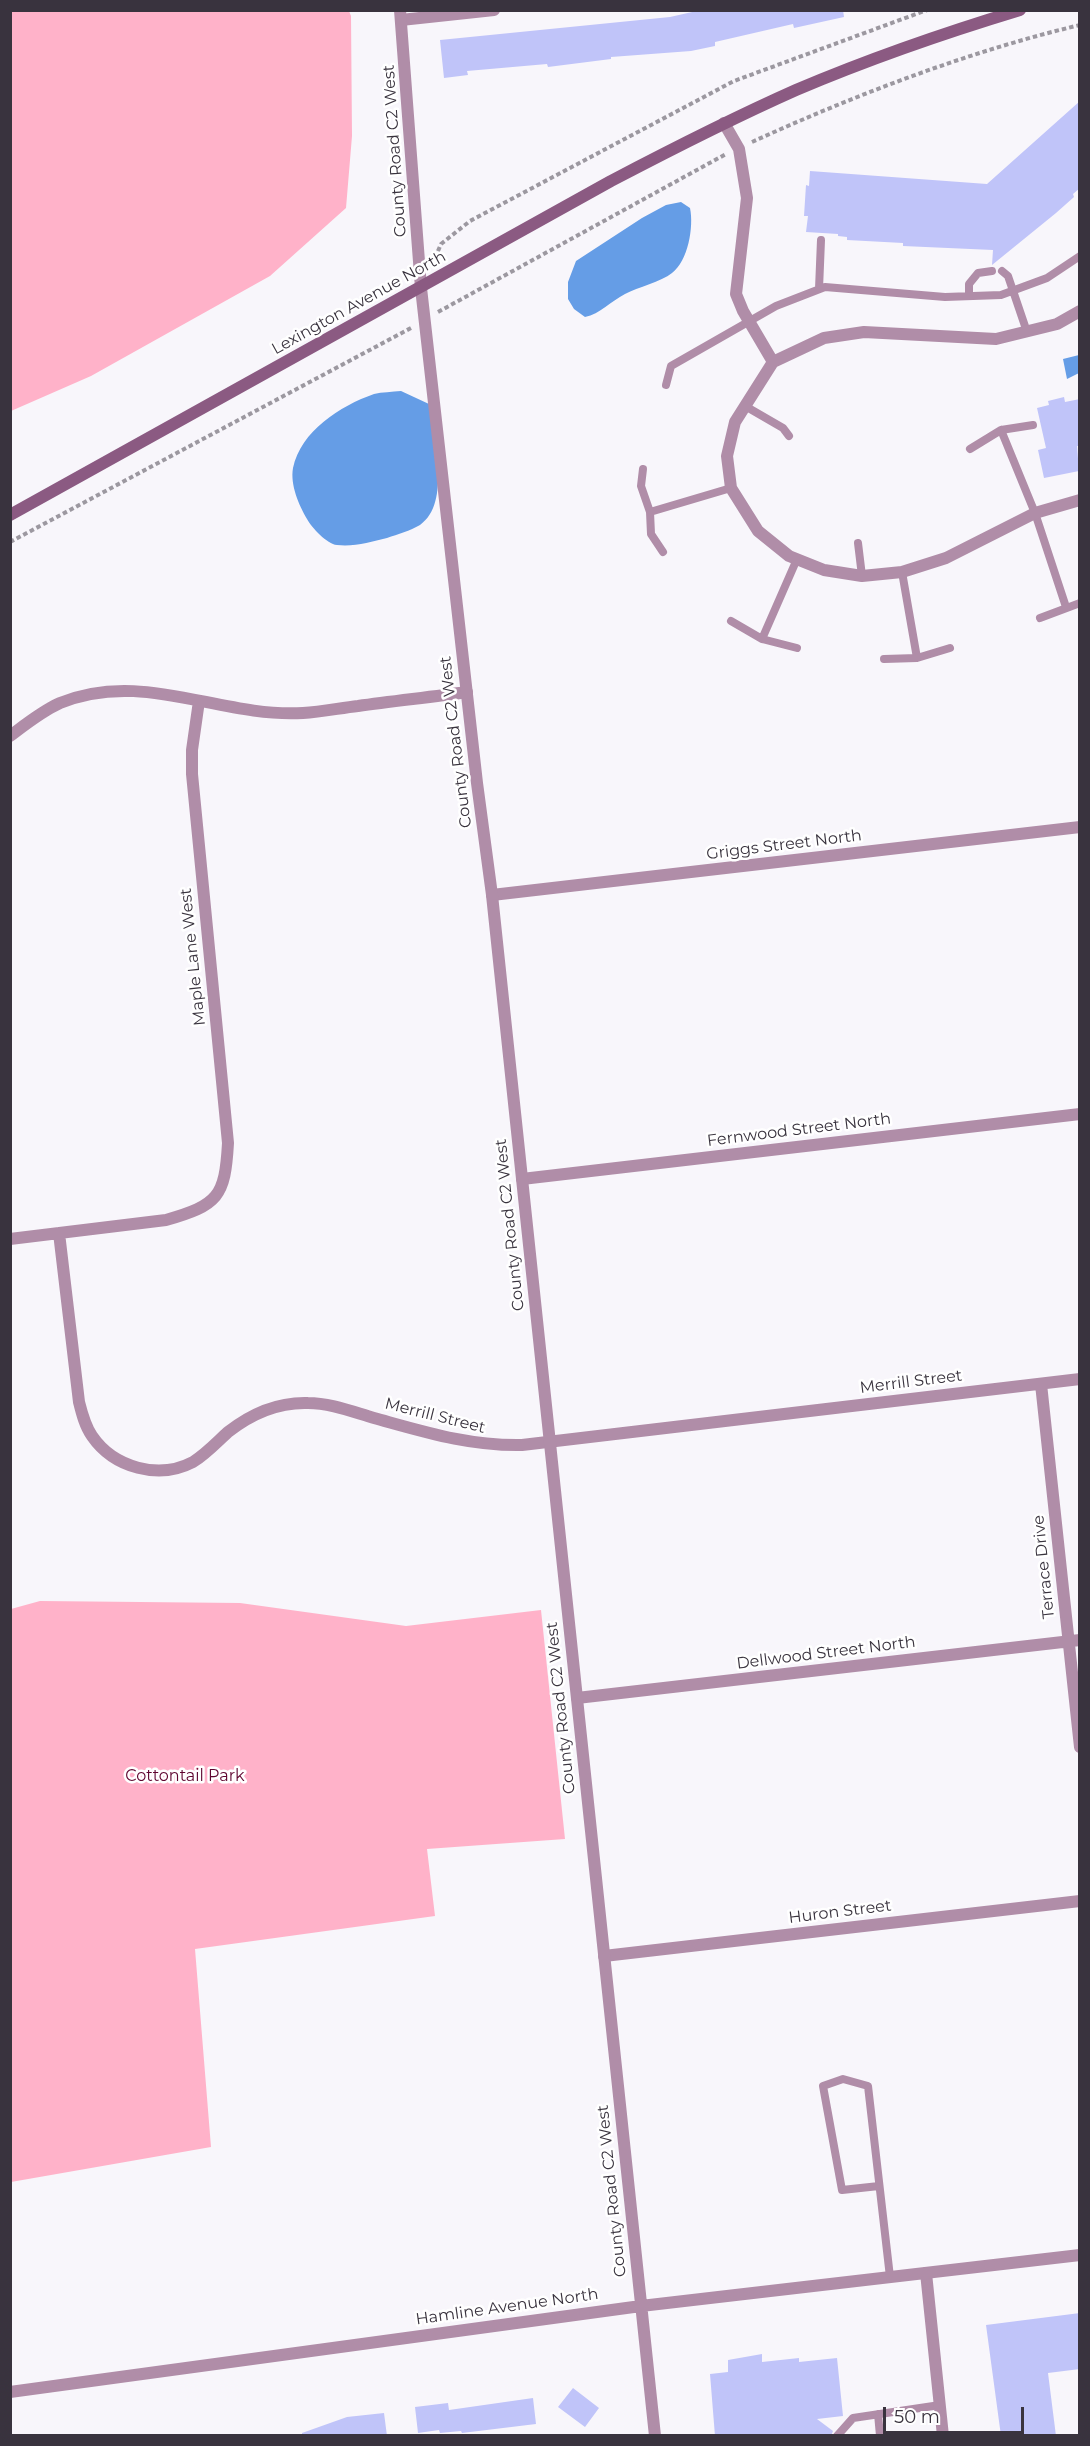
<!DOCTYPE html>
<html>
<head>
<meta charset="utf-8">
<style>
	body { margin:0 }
	#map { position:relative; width:1090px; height:2446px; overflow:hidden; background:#f8f6fb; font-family:Montserrat,sans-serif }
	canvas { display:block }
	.frame { position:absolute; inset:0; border:12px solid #39333e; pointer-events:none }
	.scale { position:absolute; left:883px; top:2407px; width:141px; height:27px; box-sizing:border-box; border:3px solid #39333e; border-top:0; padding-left:8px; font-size:18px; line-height:21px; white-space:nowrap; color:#39333e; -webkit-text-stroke:4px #fff; paint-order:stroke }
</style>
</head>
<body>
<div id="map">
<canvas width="1090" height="2446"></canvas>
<div class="frame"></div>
<div class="scale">50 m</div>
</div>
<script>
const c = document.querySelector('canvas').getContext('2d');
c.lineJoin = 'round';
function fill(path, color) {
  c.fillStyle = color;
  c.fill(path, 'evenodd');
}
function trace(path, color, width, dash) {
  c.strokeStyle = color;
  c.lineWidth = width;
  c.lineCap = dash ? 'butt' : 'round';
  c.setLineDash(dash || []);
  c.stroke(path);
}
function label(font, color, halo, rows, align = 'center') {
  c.font = font + ' Montserrat,sans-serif';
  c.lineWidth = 5;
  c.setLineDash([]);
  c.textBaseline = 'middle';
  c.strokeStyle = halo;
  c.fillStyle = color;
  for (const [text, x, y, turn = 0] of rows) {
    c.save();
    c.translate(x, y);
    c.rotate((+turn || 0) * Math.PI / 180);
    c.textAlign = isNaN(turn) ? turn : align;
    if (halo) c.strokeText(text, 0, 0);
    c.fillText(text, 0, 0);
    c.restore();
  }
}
fill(new Path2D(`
	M11 10 349 11 351 16 352 136 346 208 270 276 91 376 11 411Z
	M40 1601 240 1603 406 1626 541 1610 565 1839 427 1849 435 1916 195 1949 211 2147 11 2182V1609Z`), '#ffb2c9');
fill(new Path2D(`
	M681 202 690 208C694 227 688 261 672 273 661 282 638 287 625 294 611 301 600 314 585 317L574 309 568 299V282L576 261 642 218 666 205Z
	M1079 355V373L1067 379 1063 359Z
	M401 391 429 404C433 436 452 503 420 525 410 531 398 534 387 538 371 542 354 547 337 545 327 544 312 528 307 519 299 505 290 485 293 468 301 431 340 406 374 394 382 392 392 392 401 391Z`), '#659de6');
fill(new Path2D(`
	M701 10H843L844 17 794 28 793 24 715 42V46L691 51 611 57V59L548 67 547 64 467 71 468 75 444 78 440 40 670 17Z
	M1080 101V188L1073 194 1074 197 1056 213 992 265 993 250 903 246V243L847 240V237L838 236V234L806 232 808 216H804L806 185 809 186 810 171 987 184Z
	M1064 397 1065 402 1080 399V446H1077L1079 471 1044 478 1038 450 1046 448 1037 408 1049 405 1048 401Z
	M1080 2313V2369L1048 2373 1056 2436H1001L986 2325Z
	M762 2354V2362L799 2358V2362L837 2358 843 2416 817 2419 833 2431 831 2436H715L710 2374 728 2372V2360Z
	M573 2388 599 2408 585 2427 558 2407Z
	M533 2398 536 2424 462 2433 461 2431 440 2433 439 2430 418 2433 415 2407 448 2403 449 2410Z
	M384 2413 387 2436H302V2433L347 2417Z`), '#c0c4f9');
trace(new Path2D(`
	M752 142C855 95 970 51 1080 25
	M435 258 441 244 470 221 734 81 927 10
	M438 312 726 154
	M10 542 411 328`), '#9c98a0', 4, [4.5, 3]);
trace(new Path2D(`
	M1002 271 1008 276 1027 332
	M819 289 821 240
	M969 296V284L978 273 992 271
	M666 385 671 366 776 306 825 287 945 297 1001 295 1047 278 1080 256
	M745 406 783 428 789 436
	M1001 430 1035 513 1066 607
	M970 449 1001 430 1033 425
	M643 469 641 486 650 512 651 534 663 552
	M650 512 731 488
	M858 543 862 576
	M902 572 917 658
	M1040 618 1080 603
	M731 621 762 639 797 648
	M762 639 797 559
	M884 659 917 658 950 648
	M879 2186 842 2190 823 2086 843 2079 868 2086 890 2277
	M878 2414 880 2436
	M837 2436 853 2418 940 2405`), '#b08da8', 8);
trace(new Path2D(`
	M401 20 494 10
	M724 123 739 149 747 198 736 294 743 311 773 362
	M1080 311 1057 324 996 339 864 332 824 338 773 362 735 422 727 456 731 488 758 531 789 556 824 570 862 576 902 572 946 558 1035 513 1080 500
	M10 736C26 724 42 711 60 703 143 669 219 718 303 713 322 712 340 708 358 706 394 701 431 697 467 692
	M492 895 1080 827
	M522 1179 1080 1114
	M59 1233 79 1402C82 1414 85 1426 92 1436 114 1468 159 1480 193 1462 206 1454 217 1442 228 1432 251 1414 278 1402 308 1403 330 1403 353 1412 374 1418 425 1432 469 1446 522 1445L1080 1379
	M10 1239 166 1220C218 1205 225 1197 228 1143L192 774V750L199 701
	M1041 1384 1080 1747
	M577 1698 1080 1640
	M604 1956 1080 1901
	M926 2273 943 2436`), '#b08da8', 12);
trace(new Path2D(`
	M400 10 421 288 477 783 492 895 655 2436
	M10 2392 641 2306 1080 2255`), '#b08da8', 12);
trace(new Path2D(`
	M10 515 611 181C672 149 733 118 796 90 869 59 944 33 1020 10`), '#8b5a82', 12);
label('16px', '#39333e', '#fff', [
	["County Road C2 West",395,151,-94],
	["Lexington Avenue North",359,303,-29],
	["County Road C2 West",456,742,-97],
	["Griggs Street North",784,845,-7],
	["Maple Lane West",193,957,-96],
	["Fernwood Street North",799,1130,-7],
	["County Road C2 West",510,1225,-96],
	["Merrill Street",911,1382,-7],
	["Merrill Street",435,1416,14],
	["Terrace Drive",1044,1567,-96],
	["Dellwood Street North",826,1653,-7],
	["County Road C2 West",561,1708,-96],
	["Huron Street",840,1912,-7],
	["County Road C2 West",612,2191,-96],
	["Hamline Avenue North",507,2307,-8]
]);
label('16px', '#5e042f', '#fff', [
	["Cottontail Park",185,1776]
]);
</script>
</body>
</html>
